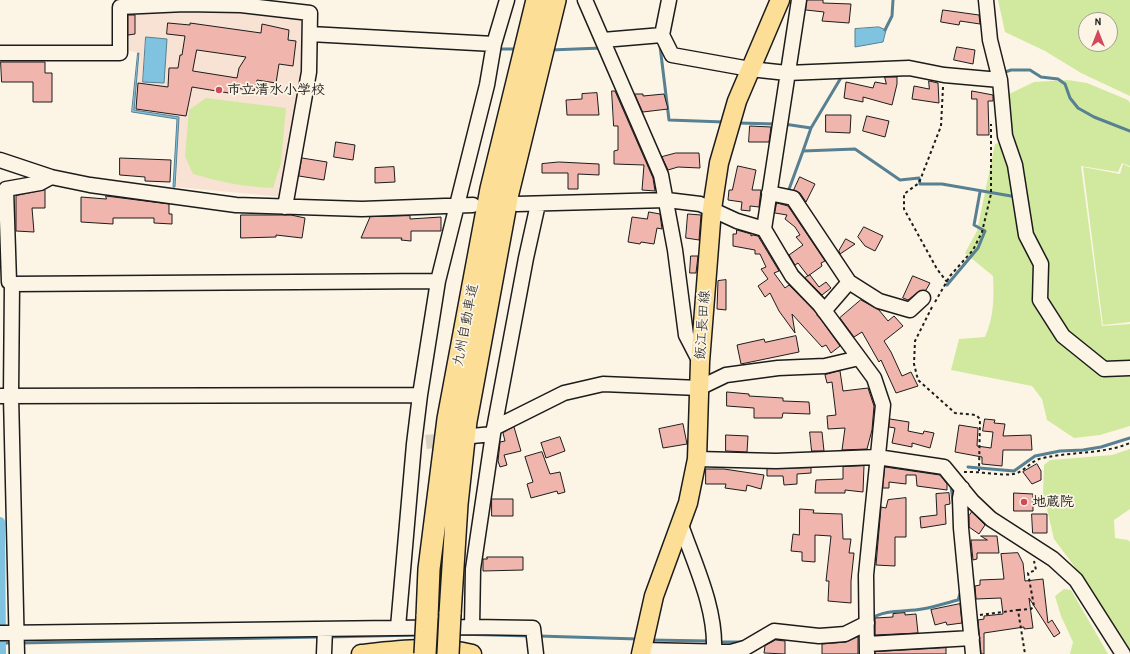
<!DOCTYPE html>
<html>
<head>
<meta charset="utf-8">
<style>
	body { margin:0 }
	#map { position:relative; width:1130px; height:654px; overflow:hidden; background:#fcf5e5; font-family:"Patrick Hand",sans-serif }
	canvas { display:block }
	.north { position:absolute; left:1078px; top:12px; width:40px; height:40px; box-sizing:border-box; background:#fcf5e5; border:1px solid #a29e95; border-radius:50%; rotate:0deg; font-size:11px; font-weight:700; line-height:16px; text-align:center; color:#1c1c1c }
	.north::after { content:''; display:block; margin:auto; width:14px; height:18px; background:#d1495b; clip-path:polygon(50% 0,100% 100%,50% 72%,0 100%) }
</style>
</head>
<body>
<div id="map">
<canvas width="1130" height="654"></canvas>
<div class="north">N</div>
</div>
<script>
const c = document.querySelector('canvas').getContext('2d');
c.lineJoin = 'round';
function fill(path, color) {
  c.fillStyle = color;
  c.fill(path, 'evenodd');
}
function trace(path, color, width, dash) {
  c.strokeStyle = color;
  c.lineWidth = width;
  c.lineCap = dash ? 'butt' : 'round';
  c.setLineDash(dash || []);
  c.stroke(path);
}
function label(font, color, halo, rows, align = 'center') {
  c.font = font + ' "Patrick Hand","Klee One",sans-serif';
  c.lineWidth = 3.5;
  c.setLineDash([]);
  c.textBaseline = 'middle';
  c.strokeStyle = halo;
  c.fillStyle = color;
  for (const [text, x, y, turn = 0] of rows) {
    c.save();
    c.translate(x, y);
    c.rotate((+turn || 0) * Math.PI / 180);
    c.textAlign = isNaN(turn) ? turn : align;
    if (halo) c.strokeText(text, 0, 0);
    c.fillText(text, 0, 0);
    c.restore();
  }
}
fill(new Path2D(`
	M240 8 303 16 306 70 283 197 176 187 179 117 134 110 140 53 124 50 125 11Z`), '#f8e2d4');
fill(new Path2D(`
	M998 0H1130V96L1081 73 1045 51 1005 32ZM1086 20H1110V44H1086Z
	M1068 80 1087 83 1128 100 1130 103V166L1122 163 1118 172 1081 166 1102 326 1130 324V426L1100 435 1074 438 1047 420 1042 399 1032 386 951 370 959 339 985 337C994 316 994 298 993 276L965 253 977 231 995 144 999 143 1009 94 1034 82Z
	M206 98 286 108 281 163 273 188C245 187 220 182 193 174L185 156 189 110Z
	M1123 164 1130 167V322L1103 325 1083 167 1120 174Z
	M1130 449V509L1114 520 1115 538 1128 540 1130 542V654L1080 574 1054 539 1043 492 1044 465 1050 460 1112 455Z
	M1064 589 1071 590 1108 654H1070L1073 642 1061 616 1055 596Z`), '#d1e99e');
const water = new Path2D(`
	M879 27 886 30 883 42 855 47V29Z
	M146 37 167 39 164 83 143 82Z
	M138 53H139L134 110 179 117 175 187H173L177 119 132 112Z`);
fill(water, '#7fc3e0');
trace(water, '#578092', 1);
trace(new Path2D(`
	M885 30 892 16 893 0
	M660 46 669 120 724 122
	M498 49H518
	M550 50 602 48
	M1002 73 1011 70H1030L1041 77 1058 79 1065 84 1070 98 1078 108 1094 117 1130 131
	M738 123 776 124
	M784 124 811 128 842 76
	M811 128 803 151 855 149 900 180 919 178 920 184H942L1011 196
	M788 192 803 151
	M947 285 978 248 985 231 974 225 980 192
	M968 467 1014 471 1035 456 1060 451 1083 450 1101 447 1130 438
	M951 486 954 508
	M870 619C886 609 905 612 922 609 934 607 946 603 958 600L961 591
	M456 634 530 636
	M538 636 638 639
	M328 637 418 635
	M650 640 710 641
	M717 642H742
	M1 643H12
	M20 643 320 637`), '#578092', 3);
trace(new Path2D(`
	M0 522 1 654`), '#7fc3e0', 10);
const building = new Path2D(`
	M807 0H823V3L851 4 849 23 822 21 824 12 806 10Z
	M943 10 979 15 980 24 960 21 959 25 941 22Z
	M128 15H135V34L128 35Z
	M168 23 190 25V23L261 33 262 24 289 30 288 40 296 41 293 66 279 64 276 83 257 80 254 91 236 88 235 94 192 87 186 116 136 109 138 83 168 87 169 68H178L180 55H182L185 36 167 34ZM197 50 246 57 239 68 237 78 193 71Z
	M957 47 975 50 973 64 954 60Z
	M1 62H45V73H52V102H33V82H2Z
	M885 77H897V84L892 105 863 97V102L844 98 846 82 873 88 875 82 886 84Z
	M929 81 938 83 939 103 912 99 914 86 929 89Z
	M612 91H615L653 178 655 191 642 190 644 165 614 164V151L618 150V126H614Z
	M972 91 993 95V101H988L989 135H977V99H972Z
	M597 93 599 115H567L566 100 582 99V94Z
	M635 94H643V96L664 94 668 109 643 112Z
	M826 115H851L850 133 826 132Z
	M867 116 889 121 885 137 863 131Z
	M750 126 771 127 769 142H749Z
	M336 142 355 145 353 160 334 157Z
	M676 153H699L700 168 678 167 668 170 662 157Z
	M120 158 171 160 170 182 145 181V177L120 175Z
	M302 158 327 162 324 180 299 176Z
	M559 162 599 164V175L578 174V189H568V173H542V164Z
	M738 166 756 170 752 190H761L759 207 750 206V211L741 210 742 202 728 200 729 190H732Z
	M394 167 395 182 375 183V168Z
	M800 177 815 184 806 202 800 193 794 190Z
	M45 190V208H32L34 232 16 231V196Z
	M106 196 169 204V214H172V224L154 223V218H113V224L81 222V197L106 199Z
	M777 203 788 206 825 261 821 263 822 266 808 276 798 263 795 265 789 255 803 245 796 237 800 235 795 227 785 219 787 215 775 213Z
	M649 212 660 214 662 229 657 228 654 244 641 242 640 244 628 242 632 217 647 219Z
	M688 214 701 215 699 240 686 238Z
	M241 215H291L305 218 302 238 276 235V237L241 238Z
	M410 216V219L441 217V231H411V241L401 240 402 238H361L370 217Z
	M864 227 883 236 875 251 865 246 858 237Z
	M737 230 751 234V236L753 235 758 236 779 271 774 273 785 288 789 285 814 310 840 346 831 353 826 345 822 347 792 314 795 333 779 311 770 293 765 297 758 286 768 279 761 269 766 267 760 254H755V250L733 246V234H736Z
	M846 239 855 244 840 254 839 251Z
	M691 256H698L696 273H690Z
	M810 275 819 287 826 282 831 288 822 295 805 278Z
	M913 276 930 283 926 290 918 292 908 300 903 298Z
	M726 280V310L717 309 718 281Z
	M861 300 879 310 888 321 894 316 903 326 884 341 891 352 902 376 911 372 918 386 896 393 881 360 879 362 862 332 854 337 840 318Z
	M796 336 799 352 741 364 737 345 764 339 765 342Z
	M840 371 843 391 868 388 874 406 872 430 867 449 842 450 845 428 828 429 827 416 836 415 832 382 827 383 825 375Z
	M727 392 749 394V396L783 398V401L809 402 810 414 783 413 782 418H754V408L727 406Z
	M890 419 909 422 908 431 923 434 924 431 934 433 930 448 912 443V447L892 443 895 428 889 427Z
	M985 419 995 420 994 423 1005 424 1003 436 1031 435 1032 450H1003L1002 466 982 464V457L955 452 959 425 978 428 977 446 991 448 993 432 983 431Z
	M683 424 687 444 663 448 659 429Z
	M514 427 521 451 504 455 507 465 500 467 498 461 500 442 505 441 503 433Z
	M810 432H822L824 451H812Z
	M726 435 748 436 747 452 726 451Z
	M560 437 565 451 546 458 541 443Z
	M542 452 550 474 560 472 565 492 558 494 557 491 531 498 527 484 533 482 525 457Z
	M1037 464 1041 471V480L1032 484 1023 472Z
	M864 466 863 492 845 490V493H815L816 480 843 479V467Z
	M885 467 940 475 947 484V490L917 486 916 475H906V484L889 482V488H883Z
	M811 468V473L797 474V484L784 485 783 476H767V469Z
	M706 469H724L764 475 761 489 747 485 746 491 725 488 726 484H706Z
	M949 493 950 504 945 505 946 524 921 528 920 517 937 515 936 494Z
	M1014 493 1033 494V511H1014Z
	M906 498V537H895V566L876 565 881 507 886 508 888 500Z
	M492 499H513V516H492Z
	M800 509 814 510 813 513 842 514 843 539H851L849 553H854L851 581V603L828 601 829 581H826L831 536 815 535V562L802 561V552L791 551 793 534 799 535Z
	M972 512 985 525 979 534 969 527V516Z
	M1032 514H1047V533H1033Z
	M981 536H997L999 553H977V559L973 560 971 540H987Z
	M1018 553 1023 563 1025 581 1043 579 1048 623 1052 620 1060 633 1054 637 1029 598 1033 628 1024 629V627L984 633V654H981L978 620 984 619V616L1003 614 1001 598 976 599 975 586 980 585V580L1004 579 1001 554Z
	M487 557H523V570L483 571V559H487Z
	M960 604 962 623 947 625 946 622 935 625 931 610Z
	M905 613V615L916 614 918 633 875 635V618L893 617V614Z
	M858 637V654H822V644L846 642Z
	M776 640 785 641V654L764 653 765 646Z
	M946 648V654H875V652Z`);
fill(building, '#f0b5ad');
trace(building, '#1c1c1c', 1);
trace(new Path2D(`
	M426 442 453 439`), '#dad4c7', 14, [14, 7]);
const minor = new Path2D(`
	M585 0 661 175 675 250 686 335 700 362
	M799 0 764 229 792 276 820 305 874 378 883 405 866 575 867 654
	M986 0 990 40 1000 80 1005 136 1015 165 1026 235 1041 264 1040 300 1063 336 1104 369 1130 368
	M310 34 494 44
	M662 35 672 55 750 69 787 73 909 68 944 75 1000 80
	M603 40 662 35 669 0
	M0 53H120V7L185 4 241 5 310 13 309 72 285 207
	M0 160 51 177 90 185 236 205 362 209 473 205
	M769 193 793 198 849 282 824 311
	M517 204 667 200 700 204 737 221 764 229
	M849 282 879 301 910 310 923 298
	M12 284 438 281
	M0 396 420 395
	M494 428 564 393 603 384 699 388 726 375 778 368 825 366 859 358
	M472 436 493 434
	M697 459 776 461 877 457 944 467 972 501 991 519 1053 559 1076 580 1123 654
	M962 488 960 498 961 528 973 654
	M681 525C695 565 716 608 714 651
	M398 627 414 444 420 395 438 281 487 85 494 44 507 0
	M0 633 472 627
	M867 644 972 638
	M643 650 731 652 745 648 774 631 819 636 833 635 845 634 867 623
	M17 654 11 396 12 284 9 282 6 189 40 183 51 177
	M324 654 325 629
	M536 654 533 628 472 627 473 569 493 434 526 258 538 204`);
const major = new Path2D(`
	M361 654C398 650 437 645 472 654
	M641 654 654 596 688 503 697 459 700 362 712 209 719 163 737 101 780 0`);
const highway = new Path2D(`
	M450 614 457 504 466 421 508 193 555 0
	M427 617 429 569 448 419 491 189 537 0`);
trace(minor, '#1c1c1c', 17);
trace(major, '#1c1c1c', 21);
trace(highway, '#1c1c1c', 24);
trace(new Path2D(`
	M943 87 941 126 919 183 904 194V209L937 269 947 282
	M935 302 950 276 973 250 982 232 991 194V124
	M932 307 915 341 914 364 918 380 955 413 976 415 980 419 979 471
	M964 472C980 471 999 476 1013 474 1023 473 1030 462 1039 459 1070 451 1101 455 1130 443
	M1018 610 1031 609 1034 606 1028 573 1036 570 1034 561
	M980 615 1018 610 1025 654`), '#1c1c1c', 2, [3, 3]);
trace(minor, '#fcf5e5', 14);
trace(major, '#fcde96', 18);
trace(highway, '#fcde96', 21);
const highwayBridge = new Path2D(`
	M425 654 427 617
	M448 654 450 614`);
trace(highwayBridge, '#1c1c1c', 24, []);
trace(highwayBridge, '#fcde96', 21);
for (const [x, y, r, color] of [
	[219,90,4,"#d1495b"],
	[1024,502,4,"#d1495b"]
]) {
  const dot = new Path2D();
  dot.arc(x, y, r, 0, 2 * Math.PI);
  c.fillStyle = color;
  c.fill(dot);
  trace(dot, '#fcf5e5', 1.5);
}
label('bold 14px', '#1c1c1c', '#fcf5e5', [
	["市立清水小学校",227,90],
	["地蔵院",1032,502]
], 'left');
label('14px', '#1c1c1c', '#fcf5e5', [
	["九州自動車道",466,325,-79],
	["飯江長田線",703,325,-86]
]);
</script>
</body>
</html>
